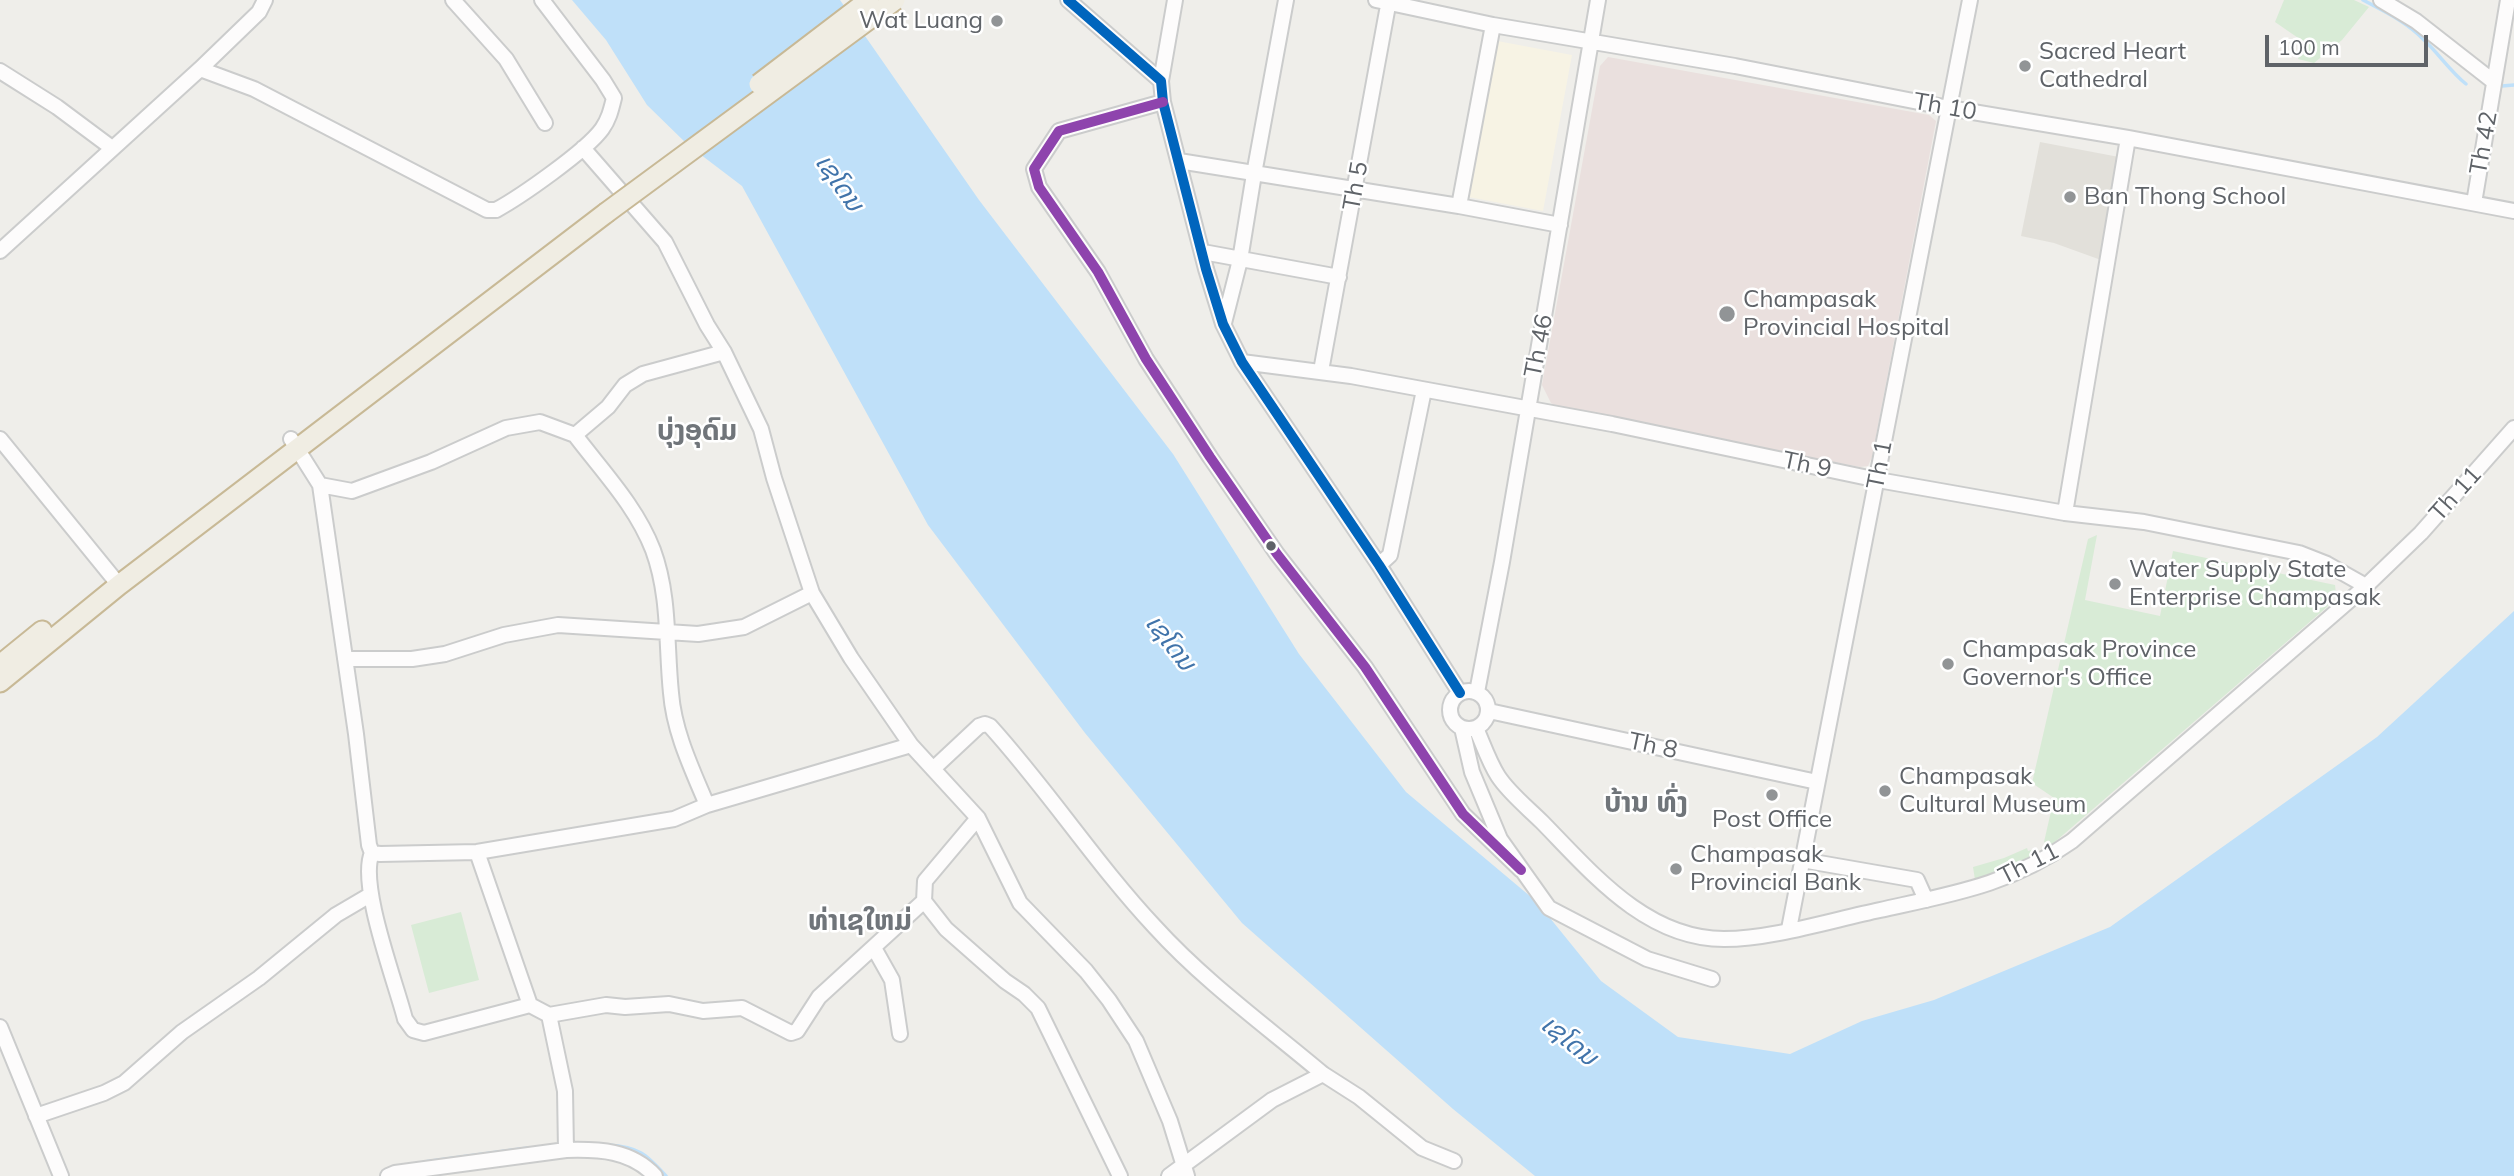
<!DOCTYPE html>
<html>
<head>
<meta charset="utf-8">
<style>
	body { margin:0 }
	#map { position:relative; width:2514px; height:1176px; overflow:hidden; background:#efeeea; font-family:Mulish,sans-serif }
	canvas { display:block }
	.scale { position:absolute; left:2265px; top:35px; width:163px; height:32px; box-sizing:border-box; border:4px solid #5f6368; border-top:0; padding-left:9px; font-size:21px; line-height:24px; white-space:nowrap; color:#5f6368; -webkit-text-stroke:5px #fff; paint-order:stroke }
</style>
</head>
<body>
<div id="map">
<canvas width="2514" height="1176"></canvas>
<div class="scale">100 m</div>
</div>
<script>
const c = document.querySelector('canvas').getContext('2d');
c.lineJoin = 'round';
function fill(path, color) {
  c.fillStyle = color;
  c.fill(path, 'evenodd');
}
function trace(path, color, width, dash) {
  c.strokeStyle = color;
  c.lineWidth = width;
  c.lineCap = dash ? 'butt' : 'round';
  c.setLineDash(dash || []);
  c.stroke(path);
}
function label(font, color, halo, rows, align = 'center') {
  c.font = font + ' Mulish,"Noto Sans Lao",sans-serif';
  c.lineWidth = 5;
  c.setLineDash([]);
  c.textBaseline = 'middle';
  c.strokeStyle = halo;
  c.fillStyle = color;
  for (const [text, x, y, turn = 0] of rows) {
    c.save();
    c.translate(x, y);
    c.rotate((+turn || 0) * Math.PI / 180);
    c.textAlign = isNaN(turn) ? turn : align;
    if (halo) c.strokeText(text, 0, 0);
    c.fillText(text, 0, 0);
    c.restore();
  }
}
fill(new Path2D(`
	M1492 40 1572 55 1543 211 1463 196Z`), '#f7f3e4');
fill(new Path2D(`
	M2040 142 2119 157 2101 260 2054 243 2021 236Z`), '#e2e0da');
fill(new Path2D(`
	M1608 57 1929 115 1936 121 1872 457 1868 466 1860 467 1559 408 1551 403 1542 385 1600 66Z`), '#eae0de');
fill(new Path2D(`
	M2284 0H2354L2369 7 2342 40 2314 63 2298 59 2304 42 2275 22Z
	M2097 535 2085 600 2160 616 2173 551 2335 585 2336 594 2327 607 2049 847 2044 842 2054 798 2032 783 2088 539Z
	M2027 848 2028 851 2037 848 2038 853 2010 868 1975 880 1973 867 2004 858Z
	M461 912 479 980 429 993 411 925Z`), '#d8ebd6');
fill(new Path2D(`
	M572 0H840L979 200 1173 454 1299 654 1406 792 1537 902 1601 981 1678 1037 1790 1054 1862 1021 1934 1000 2110 927 2377 737 2514 611V1176H1535L1453 1109 1242 923 1085 733 928 525 742 186 688 145 647 105 606 40Z`), '#bfe0f9');
trace(new Path2D(`
	M2363 0C2385 12 2407 22 2424 40 2439 54 2450 71 2466 84
	M2502 86 2514 85
	M608 1145C639 1147 646 1154 666 1176
	M424 1162 528 1148`), '#bfe0f9', 3.5);
const minor = new Path2D(`
	M453 0 506 59 545 123
	M1068 0 1161 81 1163 102 1206 269 1223 324 1242 362 1379 565 1460 693
	M1376 0 1493 25 1735 66 1949 108 2128 138 2514 211
	M2381 0 2416 21 2494 82
	M200 69 254 89 487 210H496C520 197 586 151 602 129 609 119 611 110 614 98L603 80 542 0
	M0 71 57 107 112 148
	M1161 81 1175 0
	M1163 102 1059 131 1034 169 1039 187 1098 272 1146 359 1210 457 1277 554 1365 667 1463 814 1521 870
	M583 148 665 242 707 325 724 352 761 429 774 478 812 593 851 658 911 745 978 818 1020 903 1086 971 1109 1000 1136 1041 1170 1121 1187 1176
	M1179 161 1459 206 1560 225
	M2474 203 2508 0
	M1459 206 1493 25
	M0 251 200 69 259 12 265 0
	M1203 252 1339 277
	M1224 323 1240 260 1254 174 1286 0
	M1242 362 1351 376 1612 424 1878 480 2065 513 2144 522 2299 553 2327 564 2366 586
	M1321 371 1389 0
	M575 435C603 472 636 506 653 550 670 596 666 645 671 693 674 732 692 769 707 805
	M0 439 119 585
	M291 439 320 485 356 734 369 845 372 853C358 884 396 983 405 1019L413 1030 424 1033 530 1005 549 1015 606 1005 625 1007 669 1004 703 1011 742 1008 791 1033 797 1031 819 997 924 901
	M320 485 352 491 431 462 506 428 540 422 575 435 608 407 625 385 643 374 724 352
	M2065 513 2128 138
	M1379 565 1390 555 1424 390
	M345 659H412L445 654 504 635 558 625 698 634 744 627 812 593
	M1450 710a19 19 0 1 1 38 0a19 19 0 1 1-38 0Z
	M1477 692 1502 562 1598 0
	M1489 711 1817 782
	M1462 728 1472 772 1500 839 1549 908 1647 959 1712 979
	M1476 728C1483 744 1489 762 1498 776 1509 793 1528 808 1542 822 1592 873 1646 939 1724 939 1772 939 1832 920 1880 910 1952 894 2010 885 2072 841L2366 586 2421 533 2514 428
	M933 769 979 726 985 724 990 726C1048 790 1096 864 1155 927 1205 982 1266 1026 1323 1074
	M978 818 925 881 924 901 946 929 1005 981 1024 994 1038 1008 1120 1176
	M477 852 530 1005
	M372 853 380 854 477 852 674 819 707 805 911 745
	M1802 860 1917 880 1926 900
	M1789 929 1970 0
	M874 948 892 980 900 1034
	M549 1015 565 1091 566 1150
	M0 1027 61 1176
	M36 1116 104 1093 124 1083 182 1032 259 978 336 915 370 895
	M388 1176 395 1173 566 1150C599 1149 631 1150 655 1176
	M1169 1176 1272 1100 1323 1074 1359 1097 1422 1148 1454 1161`);
const highway = new Path2D(`
	M0 665 42 631
	M0 682 119 585 606 213`);
trace(minor, '#cbcccc', 18);
trace(highway, '#c8b996', 23);
trace(minor, '#fdfcfc', 14);
trace(highway, '#f0ede3', 19);
const highwayBridge = new Path2D(`
	M759 84 869 0
	M606 213 895 0`);
trace(highwayBridge, '#c8b996', 23, []);
trace(highwayBridge, '#f0ede3', 19);
trace(new Path2D(`
	M1068 0 1161 81 1163 102 1206 269 1223 324 1242 362 1379 565 1460 693`), '#0065bd', 10);
trace(new Path2D(`
	M1163 102 1059 131 1034 169 1039 187 1098 272 1146 359 1210 457 1277 554 1365 667 1463 814 1521 870`), '#8e44ad', 10);
for (const [x, y, r, color] of [
	[997,21,7,"#919496"],
	[2025,66,7,"#919496"],
	[2070,197,7,"#919496"],
	[1727,314,9,"#919496"],
	[1271,546,6,"#5f6368"],
	[2115,584,7,"#919496"],
	[1948,664,7,"#919496"],
	[1885,791,7,"#919496"],
	[1772,795,7,"#919496"],
	[1676,869,7,"#919496"]
]) {
  const dot = new Path2D();
  dot.arc(x, y, r, 0, 2 * Math.PI);
  c.fillStyle = color;
  c.fill(dot);
  trace(dot, '#fff', 2.5);
}
label('24px', '#5f6368', '#fff', [
	["Wat Luang",983,21,"right"],
	["Sacred Heart",2039,52],
	["Cathedral",2039,80],
	["Ban Thong School",2084,197],
	["Champasak",1743,300],
	["Provincial Hospital",1743,328],
	["Water Supply State",2129,570],
	["Enterprise Champasak",2129,598],
	["Champasak Province",1962,650],
	["Governor's Office",1962,678],
	["Champasak",1899,777],
	["Cultural Museum",1899,805],
	["Post Office",1772,820,"center"],
	["Champasak",1690,855],
	["Provincial Bank",1690,883]
], 'left');
label('24px', '#5f6368', '#fff', [
	["Th 10",1945,107,10],
	["Th 42",2484,143,-80],
	["Th 5",1356,186,-80],
	["Th 46",1539,346,-79],
	["Th 9",1807,465,12],
	["Th 1",1880,465,-79],
	["Th 11",2456,494,-48],
	["Th 8",1653,746,12],
	["Th 11",2029,864,-27]
]);
label('italic 26px', '#4174aa', '#fff', [
	["ເຊໂດນ",839,183,55],
	["ເຊໂດນ",1170,643,52],
	["ເຊໂດນ",1569,1041,39]
]);
label('bold 28px', '#70757a', '#fff', [
	["ບຸ່ງອຸດົມ",697,432],
	["ບ້ານ ທົ່ງ",1646,804],
	["ທ່າເຊໃຫມ່",860,922]
]);
</script>
</body>
</html>
